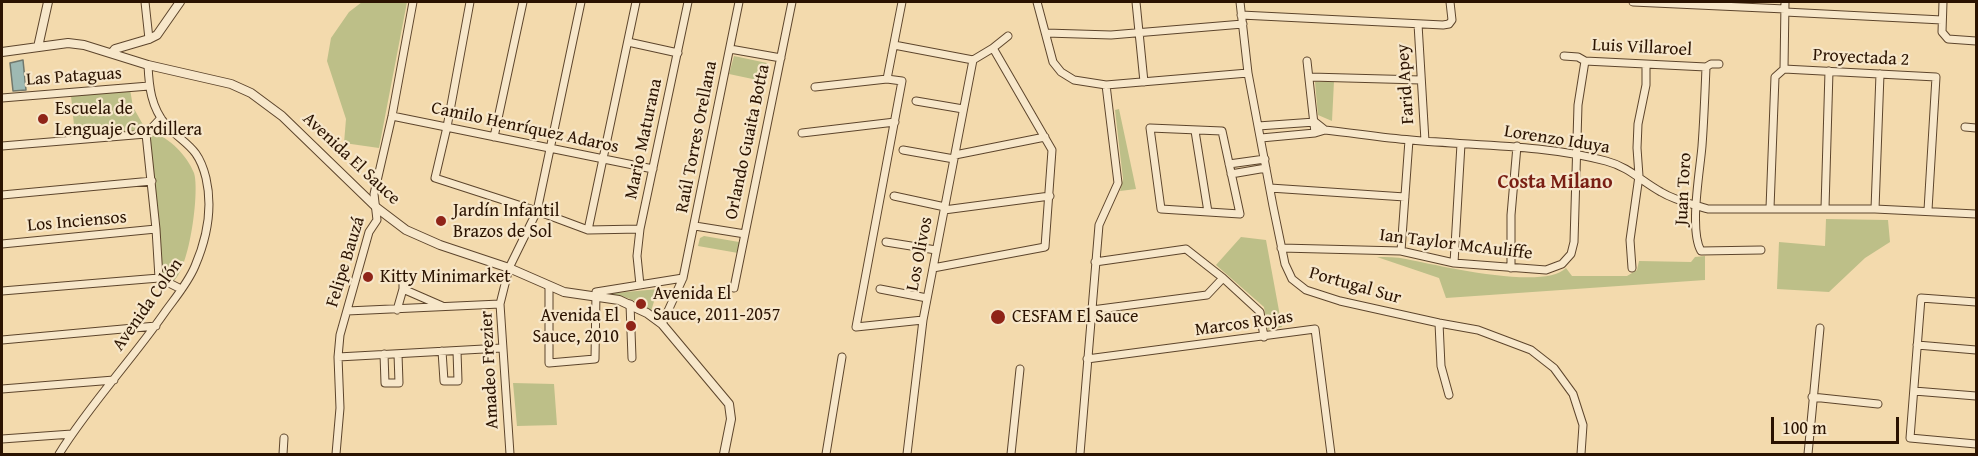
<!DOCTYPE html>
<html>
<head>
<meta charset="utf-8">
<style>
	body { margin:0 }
	#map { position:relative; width:1978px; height:456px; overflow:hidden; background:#f3daad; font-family:"Gentium Book Plus",serif }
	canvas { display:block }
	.frame { position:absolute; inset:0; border:3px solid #2b1301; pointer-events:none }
	.scale { position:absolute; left:1771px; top:417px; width:128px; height:27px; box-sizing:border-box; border:3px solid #2b1301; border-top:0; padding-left:8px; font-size:18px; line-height:21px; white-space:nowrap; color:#2b1301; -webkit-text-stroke:4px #f7e7ca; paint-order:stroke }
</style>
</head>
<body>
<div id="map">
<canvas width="1978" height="456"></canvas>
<div class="frame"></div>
<div class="scale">100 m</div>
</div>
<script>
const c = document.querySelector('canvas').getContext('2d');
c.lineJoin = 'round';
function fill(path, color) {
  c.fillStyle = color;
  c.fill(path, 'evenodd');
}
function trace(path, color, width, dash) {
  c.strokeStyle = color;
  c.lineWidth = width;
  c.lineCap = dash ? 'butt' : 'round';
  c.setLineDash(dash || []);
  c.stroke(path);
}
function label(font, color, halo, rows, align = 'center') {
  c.font = font + ' "Gentium Book Plus",serif';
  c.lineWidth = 4.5;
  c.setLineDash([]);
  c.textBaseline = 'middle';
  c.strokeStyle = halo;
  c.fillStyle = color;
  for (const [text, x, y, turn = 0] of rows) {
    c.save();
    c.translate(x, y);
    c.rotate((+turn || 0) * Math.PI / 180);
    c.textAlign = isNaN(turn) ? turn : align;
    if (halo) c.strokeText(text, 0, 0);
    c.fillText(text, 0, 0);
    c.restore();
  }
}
fill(new Path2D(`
	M362 2H407L379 148 344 143 346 119 327 61 331 38 349 12Z
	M734 56 767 63 762 81 729 74Z
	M1334 81 1332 121 1318 115 1315 82Z
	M130 89 133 107 146 130 75 135 71 96Z
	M1119 109 1136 189 1120 191 1123 179 1115 110Z
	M152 131C170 139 187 155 194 173 200 191 189 275 171 283L162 277 149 137Z
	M1826 219 1888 220 1890 242 1865 258 1829 292 1777 289 1779 242 1825 246Z
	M704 236 739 242 738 253 698 246 700 238Z
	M1241 237 1266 240 1282 327 1268 330 1264 307 1216 265Z
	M1705 256V280L1446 298 1439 278 1377 257C1387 257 1396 257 1406 259 1437 265 1544 291 1566 268L1572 276H1627L1637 270 1639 261 1691 262 1695 257Z
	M658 289 651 311C636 299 624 296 605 294Z
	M513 383 554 384 557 425 517 426Z`), '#bdbf88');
const water = new Path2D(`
	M23 60 26 90 13 91 10 63Z`);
fill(water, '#9eb9b3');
trace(water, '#70776c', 1.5);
const minor = new Path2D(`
	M145 2 149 39
	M470 2 447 127 435 178 537 211 588 230 640 229
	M1037 2 1053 62 1061 72 1074 80 1106 85 1248 73
	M1136 2 1144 82
	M1240 2 1248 73 1273 206 1285 264 1292 279 1306 290 1340 301 1439 323 1478 330 1531 350 1554 368 1573 394 1583 425 1581 454
	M1633 2 1785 9
	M1943 2 1942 32 1948 39 1976 41
	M1785 12 1942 20
	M1241 15 1443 25 1449 24 1452 20 1450 2
	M1418 24 1425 141
	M1046 33 1111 35 1243 24
	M628 42 678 53
	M894 45 973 60
	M993 48 1008 36
	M730 49 781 58
	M1564 56 1578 57 1585 61 1706 67 1711 64H1719
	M1307 61 1315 133
	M1706 67C1705 93 1704 119 1702 146 1700 171 1689 230 1701 251L1761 250
	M1784 69 1936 77 1928 210
	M1310 77 1421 80
	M887 79 902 2
	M815 87 887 79 902 81 856 327 923 320
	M2 98 149 86
	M916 101 963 109
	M392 116 653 169
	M1258 126 1315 122 1325 130
	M1965 127 1976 128
	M1150 128 1222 131 1240 214 1161 209Z
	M1195 131 1208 212
	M802 133 895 122
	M494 137 523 2
	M1261 138 1315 133 1325 130C1354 133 1382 138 1411 140 1476 146 1542 144 1606 161 1629 167 1641 181 1661 192 1676 201 1692 204 1708 209H1875L1976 214
	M2 146 146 134
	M903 150 954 159
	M955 155 1045 137
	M1229 164 1265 159
	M1231 174 1266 168
	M1270 188 1405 197
	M2 195 152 181
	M894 196 945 207
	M1770 208 1775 77 1784 69 1785 2
	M1825 208 1829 71
	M1875 209 1880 74
	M944 210 1050 196
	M695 226 745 234
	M588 230 636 2
	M886 242 936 250
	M2 244 156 229
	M1281 248 1401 251 1454 263 1546 270 1562 264 1571 254 1574 242 1578 105 1585 61
	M1401 251 1409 140
	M1095 262 1186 249 1223 278 1260 312 1264 337
	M1454 263 1461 144
	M933 268 1045 247 1052 150 993 48 973 60
	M1511 268V215L1517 146
	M1632 268 1630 240 1639 176 1637 148 1638 124 1646 85V65
	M159 278 156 229 146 134 161 118
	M159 278 181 289
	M640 285 637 256 640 229 688 2
	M549 286V363L595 359 596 292 683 278
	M734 288 792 2
	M403 289 442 306
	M880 289 927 298
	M2 291 159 278
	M1976 302 1921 298 1910 438 1976 444
	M630 304 632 358
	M397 310 403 289V277
	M1092 310 1207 295 1223 278
	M347 311 500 304
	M1439 323 1441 366 1449 395
	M662 324 683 278 739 2
	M2 340 156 326
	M1917 345 1976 350
	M442 351 444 381H458L457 351
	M384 354 385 383H399L398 354
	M338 357 502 348
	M1087 359 1315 329 1331 454
	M2 389 114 380
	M1914 391 1976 396
	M1812 397 1878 404
	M2 439 72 434
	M59 454C90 404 131 361 165 312 175 298 188 283 195 266 207 238 213 208 206 178 198 146 186 146 166 125 151 107 149 87 148 65
	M283 454 284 438
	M336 454 340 408 338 357 340 335 369 232 377 220 374 194 392 116 413 2
	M510 454 500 304 509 268 537 211 581 2
	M826 454 842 357
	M907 454 923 320 973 60
	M1011 454 1020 369
	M1080 454 1099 225 1118 183 1106 85
	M1808 454 1820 328`);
const tertiary = new Path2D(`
	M38 47 48 2
	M2 52 68 43 84 45 148 65 231 84 251 93 282 116 377 208 406 230 440 245 509 268 564 292 619 300 647 313 662 324 729 404 731 419 724 454
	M112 53 115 49 149 39 157 35 180 2`);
trace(minor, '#5d452c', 9);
trace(tertiary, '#5d452c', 10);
trace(minor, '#f7e7ca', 7);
trace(tertiary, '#f7e7ca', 8);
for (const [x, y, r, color] of [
	[43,119,6,"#8f2418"],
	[441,221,6,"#8f2418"],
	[368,277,6,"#8f2418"],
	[641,304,6,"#8f2418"],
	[998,317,8,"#8f2418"],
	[631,326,6,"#8f2418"]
]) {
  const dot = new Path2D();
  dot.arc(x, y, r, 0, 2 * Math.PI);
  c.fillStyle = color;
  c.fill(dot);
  trace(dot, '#f7e7ca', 2);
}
label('18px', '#2b1301', '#f7e7ca', [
	["Luis Villaroel",1642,48,3],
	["Proyectada 2",1861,58,3],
	["Las Pataguas",74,77,-4],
	["Farid Apey",1406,84,-94],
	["Camilo Henríquez Adaros",525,128,12],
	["Raúl Torres Orellana",697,137,-79],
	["Mario Maturana",644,139,-78],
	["Lorenzo Iduya",1557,140,9],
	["Orlando Guaita Botta",748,142,-78],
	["Avenida El Sauce",351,159,43],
	["Juan Toro",1684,189,-87],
	["Los Inciensos",77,222,-5],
	["Ian Taylor McAuliffe",1456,245,7],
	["Los Olivos",920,254,-79],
	["Felipe Bauzá",346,262,-73],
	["Portugal Sur",1355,286,16],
	["Avenida Colón",148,305,-55],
	["Marcos Rojas",1244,324,-8],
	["Amadeo Frezier",490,370,-93]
]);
label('18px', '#2b1301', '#f7e7ca', [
	["Escuela de",55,109],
	["Lenguaje Cordillera",55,130],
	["Jardín Infantil",453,211],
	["Brazos de Sol",453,232],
	["Kitty Minimarket",380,277],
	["Avenida El",653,294],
	["Sauce, 2011-2057",653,315],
	["Avenida El",619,316,"right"],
	["Sauce, 2010",619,337,"right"],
	["CESFAM El Sauce",1012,317]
], 'left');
label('bold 20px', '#7a1f14', '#f7e7ca', [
	["Costa Milano",1555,183]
]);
</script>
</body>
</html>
